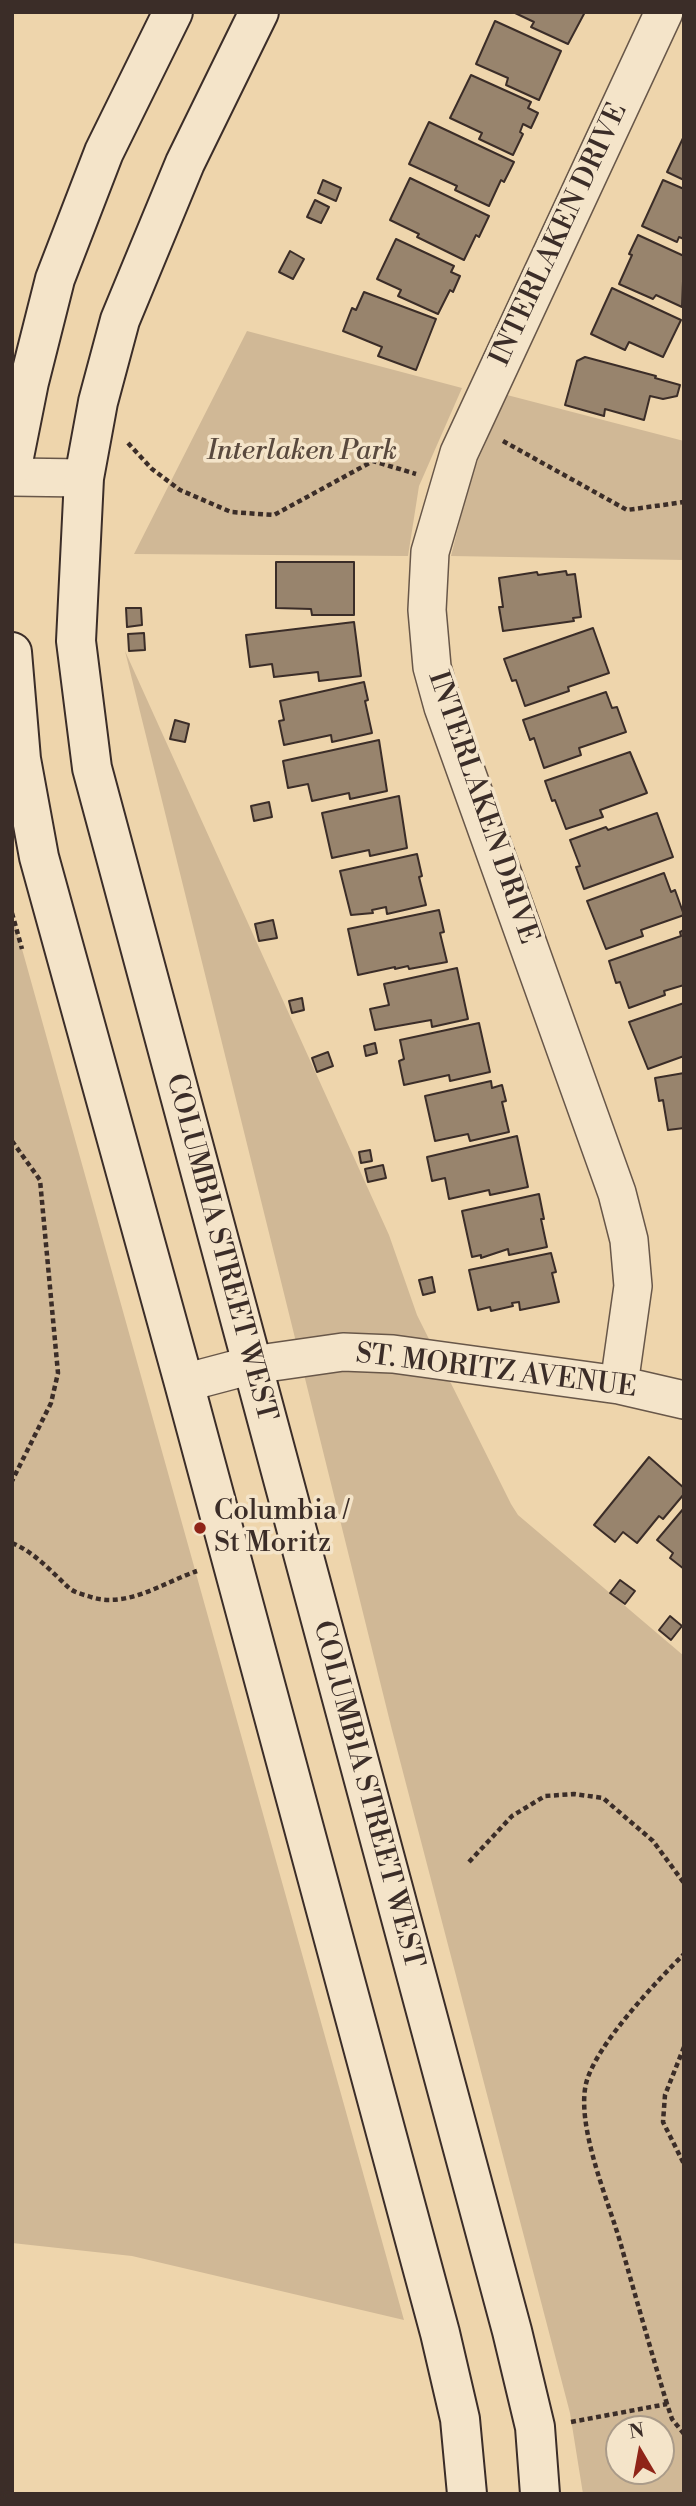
<!DOCTYPE html>
<html>
<head>
<meta charset="utf-8">
<style>
	body { margin:0 }
	#map { position:relative; width:696px; height:2506px; overflow:hidden; background:#eed5ac; font-family:"Libre Bodoni",serif }
	canvas { display:block }
	.frame { position:absolute; inset:0; border:14px solid #3b2d28; pointer-events:none }
	.north { position:absolute; left:605px; top:2415px; width:70px; height:70px; box-sizing:border-box; background:#f4e4c9; border:2px solid #aa9b89; border-radius:50%; rotate:350deg; font-size:19px; font-weight:700; line-height:28px; text-align:center; color:#3b2d28 }
	.north::after { content:''; display:block; margin:auto; width:24px; height:32px; background:#8f2418; clip-path:polygon(50% 0,100% 100%,50% 72%,0 100%) }
</style>
</head>
<body>
<div id="map">
<canvas width="696" height="2506"></canvas>
<div class="frame"></div>
<div class="north">N</div>
</div>
<script>
const c = document.querySelector('canvas').getContext('2d');
c.lineJoin = 'round';
function fill(path, color) {
  c.fillStyle = color;
  c.fill(path, 'evenodd');
}
function trace(path, color, width, dash) {
  c.strokeStyle = color;
  c.lineWidth = width;
  c.lineCap = dash ? 'butt' : 'round';
  c.setLineDash(dash || []);
  c.stroke(path);
}
function label(font, color, halo, rows, align = 'center') {
  c.font = font + ' "Libre Bodoni",serif';
  c.lineWidth = 7;
  c.setLineDash([]);
  c.textBaseline = 'middle';
  c.strokeStyle = halo;
  c.fillStyle = color;
  for (const [text, x, y, turn = 0] of rows) {
    c.save();
    c.translate(x, y);
    c.rotate((+turn || 0) * Math.PI / 180);
    c.textAlign = isNaN(turn) ? turn : align;
    if (halo) c.strokeText(text, 0, 0);
    c.fillText(text, 0, 0);
    c.restore();
  }
}
fill(new Path2D(`
	M247 331 462 388 419 486 408 556 134 554Z
	M507 395 684 441V560L451 556 471 476Z
	M125 651 389 1235 417 1315 511 1504 518 1515 684 1656V2494H583L570 2413 392 1730ZM619 2429H661V2471H619Z
	M12 913 404 2320 132 2256 12 2243Z`), '#d0b896');
const building = new Path2D(`
	M513 12H585L568 44 531 27 534 22Z
	M495 21 561 51 539 100 506 85 508 78 476 64Z
	M471 75 531 102 528 108 538 113 531 128 523 124 520 132 523 134 513 155 479 139 482 133 450 118Z
	M429 122 514 162 504 182 501 180 489 206 455 190 457 186 409 164Z
	M684 136V180L667 172Z
	M410 178 489 216 479 237 476 235 464 260 417 237 419 234 390 220Z
	M323 180 341 188 336 201 318 193Z
	M663 180 684 189V239L679 237 677 242 642 226Z
	M315 200 329 207 321 223 307 217Z
	M638 235 684 256 682 307 656 295 653 299 619 284 632 255 629 254Z
	M396 239 454 266 451 272 460 276 453 292 450 290 438 314 398 296 401 290 377 279Z
	M290 251 304 259 293 279 279 272Z
	M612 288 681 320 663 357 629 342 625 350 591 334Z
	M364 292 436 319 416 370 378 356 382 347 343 331 352 308 356 310Z
	M585 357 656 376 655 378 680 385 677 396 663 399 650 396 644 420 605 409 604 416 565 405 577 361Z
	M276 562H354V615H312L311 609 276 608Z
	M566 571 567 575 575 574 581 617 573 618 574 621 503 631 499 607H503L499 578 537 572 538 575Z
	M126 608H141L142 625 127 627Z
	M354 622 361 676 319 681 318 672 274 677 272 664 250 667 246 635Z
	M593 628 609 673 568 687 569 691 525 706 516 680 512 681 504 659Z
	M144 633 145 650 129 651 128 634Z
	M364 682 368 700 365 701 372 733 332 742 331 735 284 745 279 721 284 720 280 701Z
	M606 692 612 708 617 707 626 732 579 748 581 755 544 768 534 738 530 740 523 720Z
	M175 720 189 724 185 742 170 739Z
	M379 740 387 791 350 799 349 793 312 801 308 784 288 788 283 761Z
	M630 752 647 793 600 810 603 817 566 829 555 800 552 801 545 781Z
	M399 796 407 848 370 856 369 850 332 858 322 813Z
	M269 802 272 817 254 821 251 806Z
	M657 813 673 857 584 889 576 867 580 866 570 840 606 827 608 830Z
	M417 854 422 876 419 877 426 905 387 914 386 907 372 910 373 913 351 915 340 871Z
	M664 873 671 892 675 890 684 915 641 930 643 936 606 949 587 901Z
	M439 910 444 932 440 933 447 962 409 969 408 966 395 969V967L358 975 348 929Z
	M273 920 277 938 259 941 255 924Z
	M684 930V985L664 991 665 995 629 1008 620 982 616 983 609 961 681 936 680 932Z
	M457 968 468 1019 432 1027 431 1020 375 1030 370 1009 389 1005 384 984Z
	M302 998 304 1010 292 1013 289 1001Z
	M684 1003V1056L648 1069 629 1022Z
	M479 1023 490 1072 450 1081 449 1075 404 1085 399 1061 404 1059 400 1040Z
	M375 1043 377 1053 366 1056 364 1046Z
	M328 1052 333 1066 317 1072 312 1058Z
	M684 1073V1128L668 1130 663 1100 659 1101 655 1078Z
	M491 1081 492 1088 502 1085 506 1101 502 1102 509 1132 470 1141 468 1134 435 1141 425 1096Z
	M517 1136 528 1187 490 1195 489 1190 449 1199 445 1178 432 1181 427 1157Z
	M370 1150 372 1161 361 1163 359 1152Z
	M383 1165 386 1178 368 1182 365 1169Z
	M539 1194 544 1219H541L547 1247 509 1255 508 1249 481 1258V1255L472 1257 462 1211Z
	M551 1253 556 1272 552 1273 559 1302 520 1310 519 1302 512 1303 513 1306 491 1311 490 1307 478 1310 469 1270Z
	M432 1277 435 1292 423 1295 419 1280Z
	M649 1457 684 1488V1494L663 1519 659 1516 637 1543 623 1532 615 1542 594 1525Z
	M684 1508V1569L670 1558 673 1553 657 1540Z
	M620 1580 635 1591 625 1604 610 1593Z
	M670 1616 682 1626 671 1640 659 1630Z`);
fill(building, '#98846d');
trace(building, '#3b2d28', 2);
const minor = new Path2D(`
	M12 477 84 478
	M184 1383 252 1365 343 1352 393 1354 619 1385 684 1400
	M619 1385 633 1286 629 1240 617 1193 443 707 432 667 427 610 430 552 459 453 664 12`);
const secondary = new Path2D(`
	M259 12 185 163 120 320 98 402 84 478 76 641 92 768 512 2331 535 2427 540 2494
	M12 467 29 382 55 279 104 152 173 12
	M12 652 21 759 39 857 184 1383 440 2333 460 2419 467 2494`);
trace(minor, '#685749', 40);
trace(secondary, '#3b2d28', 42);
trace(new Path2D(`
	M503 441 627 510 684 502
	M128 443 152 469 180 490 231 512 274 515 373 461 416 474
	M12 913 22 949
	M12 1141 40 1180 58 1373 51 1403 12 1481
	M12 1543C34 1552 51 1571 68 1587 73 1592 81 1594 88 1596 125 1610 162 1583 197 1571
	M469 1862 512 1816 545 1796 574 1794 603 1798 653 1841 684 1883
	M684 2047 665 2095 663 2122 684 2164
	M667 2404C651 2351 636 2298 621 2245 609 2202 574 2123 587 2080 599 2042 655 1983 684 1954
	M571 2422 667 2404 672 2419 684 2434`), '#3b2d28', 4.5, [5, 3.5]);
trace(minor, '#f4e4c9', 37);
trace(secondary, '#f4e4c9', 38);
for (const [x, y, r, color] of [
	[200,1528,7,"#8f2418"]
]) {
  const dot = new Path2D();
  dot.arc(x, y, r, 0, 2 * Math.PI);
  c.fillStyle = color;
  c.fill(dot);
  trace(dot, '#f4e4c9', 2.5);
}
label('28px', '#3b2d28', '#f4e4c9', [
	["INTERLAKEN DRIVE",560,235,-65],
	["INTERLAKEN DRIVE",482,808,71],
	["COLUMBIA STREET WEST",220,1248,75],
	["ST. MORITZ AVENUE",496,1372,7],
	["COLUMBIA STREET WEST",367,1795,75]
]);
label('italic 28px', '#59493e', '#f4e4c9', [
	["Interlaken Park",302,452]
]);
label('28px', '#3b2d28', '#f4e4c9', [
	["Columbia /",214,1512],
	["St Moritz",214,1544]
], 'left');
</script>
</body>
</html>
